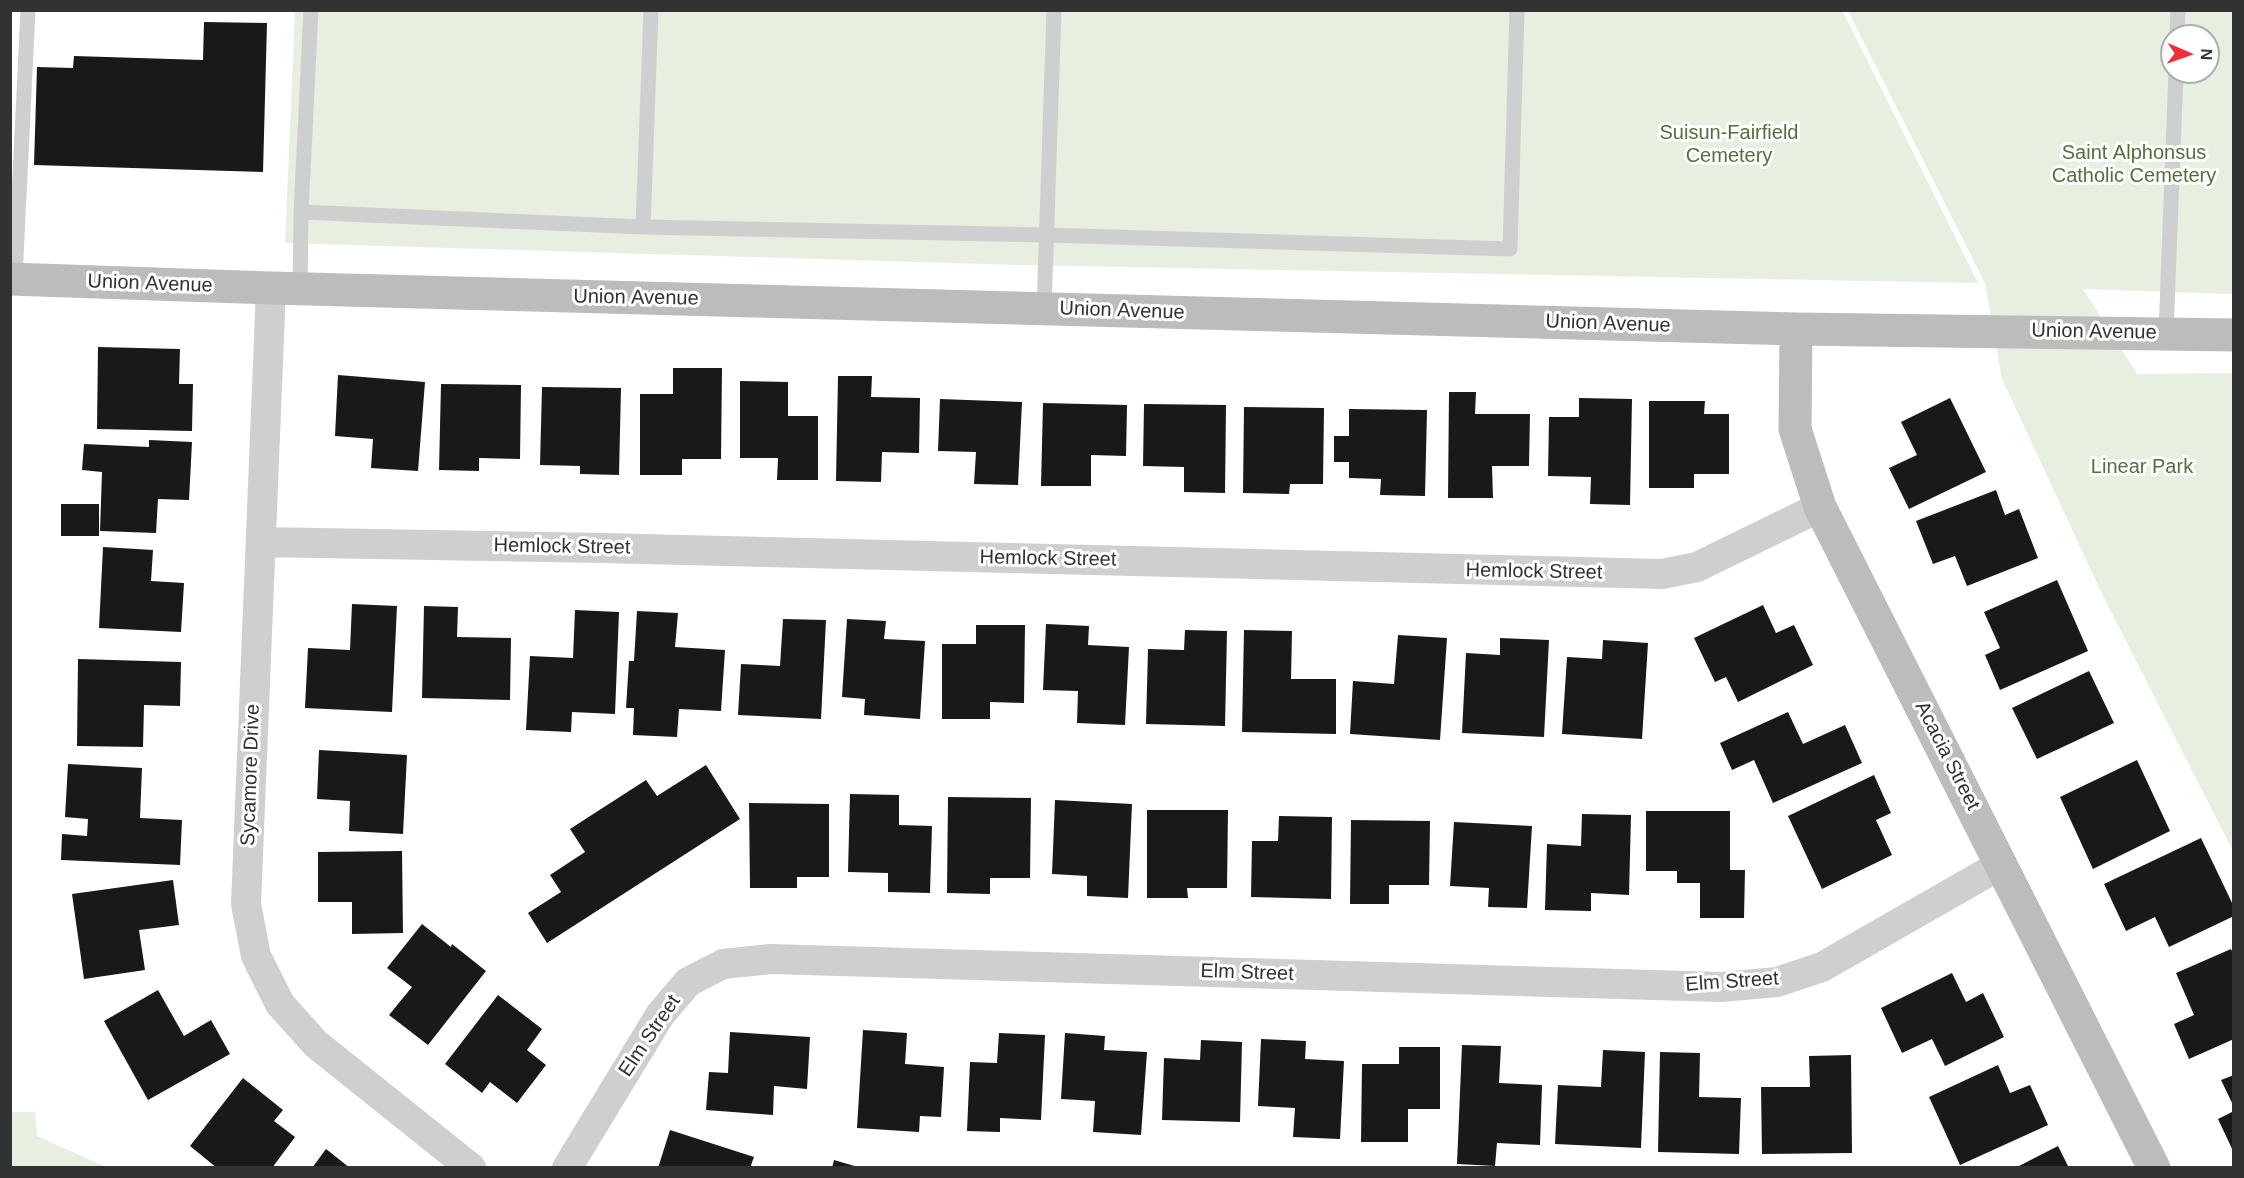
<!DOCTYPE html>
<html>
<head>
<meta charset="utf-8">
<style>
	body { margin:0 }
	#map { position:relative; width:2244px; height:1178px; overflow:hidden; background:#fff; font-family:Arial,sans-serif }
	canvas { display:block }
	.frame { position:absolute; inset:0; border:12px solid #323232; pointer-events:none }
	.north { position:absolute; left:2160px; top:24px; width:60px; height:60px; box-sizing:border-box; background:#fff; border:2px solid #adadad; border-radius:50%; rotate:92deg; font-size:16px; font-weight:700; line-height:24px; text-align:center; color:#323232 }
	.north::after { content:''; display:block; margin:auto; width:21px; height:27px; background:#ec3035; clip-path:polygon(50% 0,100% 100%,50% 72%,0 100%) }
</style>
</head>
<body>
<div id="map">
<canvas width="2244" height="1178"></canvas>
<div class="frame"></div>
<div class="north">N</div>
</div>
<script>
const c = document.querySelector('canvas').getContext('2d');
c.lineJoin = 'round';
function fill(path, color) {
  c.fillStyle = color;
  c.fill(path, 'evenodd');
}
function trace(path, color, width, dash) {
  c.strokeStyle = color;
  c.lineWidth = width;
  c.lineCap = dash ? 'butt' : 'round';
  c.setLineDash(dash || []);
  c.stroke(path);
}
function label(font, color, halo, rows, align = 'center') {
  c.font = font + ' Arial,sans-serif';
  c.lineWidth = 6;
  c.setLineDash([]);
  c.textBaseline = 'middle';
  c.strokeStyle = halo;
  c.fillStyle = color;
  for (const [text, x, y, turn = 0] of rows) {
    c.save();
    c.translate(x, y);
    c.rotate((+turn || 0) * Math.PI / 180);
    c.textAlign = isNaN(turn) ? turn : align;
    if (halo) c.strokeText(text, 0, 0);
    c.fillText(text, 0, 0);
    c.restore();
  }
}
fill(new Path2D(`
	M1842 10 1978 283 1019 265 285 243 295 11Z
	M1848 11H2233V294L2083 289 2137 374 2233 373V851L2102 594 2002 379 1985 283ZM2172 36H2208V72H2172Z
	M11 1112H35L37 1136 106 1167H11Z`), '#e7efe0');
fill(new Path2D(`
	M204 22 267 23 263 172 34 165 37 67 73 68 74 56 203 60Z
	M98 347 180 349 179 384H193L192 431 97 429Z
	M673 368H722L721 459H682V475H640V394H673Z
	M338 375 425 382 418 471 371 468 373 439 335 436Z
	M838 376H872L871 397 920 398 919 453 882 452 881 482 836 481Z
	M740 381 788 382V416H818V480H777L778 458H740Z
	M441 384 521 385 520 459 479 458V471L439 470Z
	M542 387 621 388 619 475 580 474V466L540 465Z
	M1449 392H1476L1475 414H1530L1529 466H1492L1493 498H1448Z
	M1579 398 1632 399 1630 505 1590 504 1591 477 1548 476 1549 417H1579Z
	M1950 398 1986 472 1909 509 1889 468 1917 455 1901 422Z
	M940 399 1022 402 1018 485 974 484 976 452 938 451Z
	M1649 401H1705L1704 414H1729V474H1694V488H1649Z
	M1043 403 1127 405 1126 456 1091 455V486H1041Z
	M1144 404 1226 405 1225 493 1184 492V467L1143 466Z
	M1244 407 1324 408 1323 484H1290L1289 494 1243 493Z
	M1349 409 1427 410 1425 496 1380 495 1381 479 1349 478V462H1334V436H1349Z
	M149 440 192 442 189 500 158 499 156 533 100 531 102 472 82 470 84 444 149 447Z
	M1996 490 2005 515 2019 509 2038 558 1967 586 1955 556 1933 564 1916 521Z
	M61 504H99V536H61Z
	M103 547 153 550 151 581 184 583 181 632 99 628Z
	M2057 580 2088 651 2000 690 1985 655 2000 648 1984 612Z
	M352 604 397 606 392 712 305 708 308 648 350 650Z
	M1763 605 1776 633 1794 625 1813 665 1738 702 1726 677 1715 682 1694 638Z
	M424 606 458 607 457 637 511 638 510 700 422 698Z
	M575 610 619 612 615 714 572 712 571 732 526 730 530 656 573 658Z
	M637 611 678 613 675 647 725 650 721 711 679 709 677 737 633 735 634 708H626L629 661H634Z
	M783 619 826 620 821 719 738 715 741 664 780 666Z
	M847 619 886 621 884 639 925 641 920 719 864 715 865 699 842 697Z
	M1046 624 1089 626 1088 645 1129 647 1125 725 1077 723 1078 691 1043 690Z
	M976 625H1025L1024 703 990 702V719H942V644H976Z
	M1185 630 1227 631 1225 726 1146 724 1148 649 1184 650Z
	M1244 630 1292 631 1291 679H1336V734L1242 732Z
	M1398 635 1447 638 1440 740 1350 734 1353 681 1394 684Z
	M1500 638 1549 640 1544 737 1462 733 1466 653 1500 655Z
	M1603 640 1648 643 1642 739 1562 734 1567 657 1602 659Z
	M78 659 181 662 180 706 144 705 143 747 77 746Z
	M2089 671 2114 723 2037 759 2012 708Z
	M1788 712 1803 744 1845 725 1862 763 1773 803 1754 760 1732 770 1720 743Z
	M319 750 407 755 403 834 349 831 350 801 317 799Z
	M2137 760 2170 831 2093 869 2060 797Z
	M68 764 142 768 140 818 182 820 180 865 61 860 62 834 87 836 88 819 65 817Z
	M706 765 740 819 547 943 528 913 561 892 550 875 585 852 570 829 646 780 657 796Z
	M1874 775 1891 813 1876 820 1892 855 1822 889 1788 816Z
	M850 794 899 795V825L932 826 930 893 888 892V873L848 872Z
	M948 797 1031 798 1030 878H990V894L947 893Z
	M1055 800 1132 804 1128 898 1087 896V876L1052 874Z
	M749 803 829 804V877H797V888H750Z
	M1147 810H1228L1227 888H1187L1188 898H1147Z
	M1646 811H1730V870H1745L1744 918H1700V883H1677V871H1646Z
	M1582 814 1631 815 1629 895 1591 893V911L1545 910 1547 844 1581 846Z
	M1279 816 1332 817 1331 899 1251 897 1252 841H1278Z
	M1351 820 1430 821 1429 885H1389V904H1350Z
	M1454 822 1532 826 1527 908 1488 907 1489 888 1450 886Z
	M2201 838 2234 907V916L2169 947 2155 917 2126 931 2104 884Z
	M402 851 403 933 352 934V902H318V852Z
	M173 880 179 925 139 930 145 970 84 979 72 894Z
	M422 924 451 947 452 944 486 971 428 1045 389 1015 412 987 387 968Z
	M2231 949 2234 956V1039L2189 1059 2174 1024 2194 1015 2176 973Z
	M1952 973 1966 1002 1983 993 2004 1037 1945 1066 1932 1039 1902 1053 1881 1008Z
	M158 990 184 1036 211 1020 230 1054 148 1100 104 1021Z
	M498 995 542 1029 527 1050 546 1065 517 1103 490 1082 482 1093 445 1064Z
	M863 1030 907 1033 905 1064 944 1067 941 1117 920 1116 919 1132 857 1128Z
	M730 1032 810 1037 807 1089 774 1086 773 1115 706 1110 709 1072 728 1073Z
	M999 1033 1045 1035 1041 1120 1000 1118V1132L967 1131 970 1062 997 1063Z
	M1065 1033 1105 1036 1104 1050 1147 1052 1141 1135 1093 1132 1095 1101 1061 1099Z
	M1261 1039 1306 1041 1305 1059 1344 1061 1340 1139 1293 1137 1295 1108 1258 1106Z
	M1201 1040 1242 1042 1240 1122 1162 1120 1164 1058 1200 1060Z
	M1462 1045 1501 1046 1499 1083 1542 1085 1540 1145 1497 1143 1495 1166 1457 1164Z
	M1399 1047H1440V1109H1408V1142H1361L1362 1064H1399Z
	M1603 1050 1645 1052 1641 1148 1555 1144 1558 1085 1601 1087Z
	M1660 1052 1700 1053 1699 1097 1741 1098 1739 1154 1658 1152Z
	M1851 1055 1852 1153 1762 1154 1761 1087H1810L1809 1056Z
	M1998 1065 2010 1093 2030 1085 2048 1125 1960 1165 1929 1097Z
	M2234 1075V1107L2221 1080Z
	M243 1078 283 1110 274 1121 295 1137 272 1168H217L190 1146Z
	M2234 1111V1153L2218 1119Z
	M670 1130 754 1157 750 1168H658Z
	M2058 1146 2069 1168H2015Z
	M326 1149 350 1168H312Z
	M834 1160 858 1167V1168H832Z`), '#191919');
trace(new Path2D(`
	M311 10 301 212 643 227 1047 235 1510 249 1517 10
	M2177 36 2178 10
	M643 227 651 10
	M15 279 28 10
	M300 289 301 212
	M1044 308 1054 10
	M2166 334 2176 72`), '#cfcfcf', 15);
trace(new Path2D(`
	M271 288 246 904 256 956 280 1004 316 1044 471 1168
	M261 542 603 548 1662 574 1697 567 1820 507
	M567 1168 660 1015 688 982 723 964 771 959 1721 987 1777 982 1822 967 2002 864`), '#cfcfcf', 30);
trace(new Path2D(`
	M10 279 271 288 1796 329 2234 335
	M1796 329 1795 429 1820 507 2154 1168`), '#bcbcbc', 33);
label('20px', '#52703c', '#fff', [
	["Suisun-Fairfield",1729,133],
	["Cemetery",1729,156],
	["Saint Alphonsus",2134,153],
	["Catholic Cemetery",2134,176],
	["Linear Park",2142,467]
]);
label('20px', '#323232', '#fff', [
	["Union Avenue",150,284,2],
	["Union Avenue",636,298,1],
	["Union Avenue",1122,311,2],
	["Union Avenue",1608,324,2],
	["Union Avenue",2094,332,1],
	["Hemlock Street",562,547,1],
	["Hemlock Street",1048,559,1],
	["Hemlock Street",1534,572,1],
	["Acacia Street",1947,756,63],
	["Sycamore Drive",251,775,-88],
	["Elm Street",1247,973,2],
	["Elm Street",1732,982,-4],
	["Elm Street",650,1036,-56]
]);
</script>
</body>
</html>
